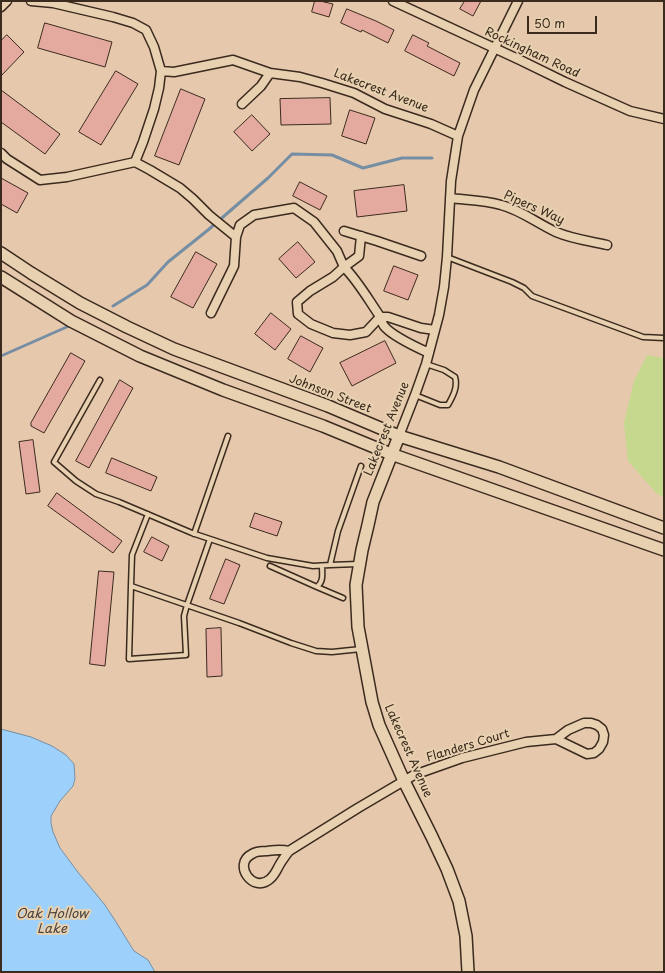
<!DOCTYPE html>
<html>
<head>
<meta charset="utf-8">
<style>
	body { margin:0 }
	#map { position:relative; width:665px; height:973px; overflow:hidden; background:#e6c9ad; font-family:"Playpen Sans",sans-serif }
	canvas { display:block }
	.frame { position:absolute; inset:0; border:2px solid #3b2a1e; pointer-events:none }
	.scale { position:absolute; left:527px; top:16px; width:70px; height:18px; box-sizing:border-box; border:2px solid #3b2a1e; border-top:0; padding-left:5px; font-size:12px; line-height:14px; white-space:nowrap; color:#3b2a1e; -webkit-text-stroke:3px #e7d1b0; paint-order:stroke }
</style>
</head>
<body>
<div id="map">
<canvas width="665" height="973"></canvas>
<div class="frame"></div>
<div class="scale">50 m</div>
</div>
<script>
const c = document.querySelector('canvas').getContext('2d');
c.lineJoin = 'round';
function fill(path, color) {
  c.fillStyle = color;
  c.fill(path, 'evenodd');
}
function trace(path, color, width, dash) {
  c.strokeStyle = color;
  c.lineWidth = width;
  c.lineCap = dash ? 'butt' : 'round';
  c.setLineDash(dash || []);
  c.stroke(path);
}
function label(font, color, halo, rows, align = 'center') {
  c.font = font + ' "Playpen Sans",sans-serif';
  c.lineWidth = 4;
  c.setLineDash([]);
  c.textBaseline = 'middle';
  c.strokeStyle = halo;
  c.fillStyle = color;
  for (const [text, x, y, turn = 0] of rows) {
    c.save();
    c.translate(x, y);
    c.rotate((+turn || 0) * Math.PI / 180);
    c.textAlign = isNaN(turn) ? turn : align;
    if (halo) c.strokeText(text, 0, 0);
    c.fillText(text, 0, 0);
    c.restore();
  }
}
fill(new Path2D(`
	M647 355 664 358V497L657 494 628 461 624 423 634 381Z`), '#c5d88d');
const water = new Path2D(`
	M1 729 31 737 52 746 66 755 74 764 75 779 73 786 60 801 51 816V823L53 832 60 848 77 871 105 905 116 922 134 951 148 960 155 972H1Z`);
fill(water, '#9dd1fb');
trace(water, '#768ea3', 1);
trace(new Path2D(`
	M113 306 147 285 168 262 208 230 268 178 292 154 332 155 363 168 402 158H432
	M1 356 69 326`), '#768ea3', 3);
const building = new Path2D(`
	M315 1H320L333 4 329 17 312 12Z
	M465 1H481L473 16 460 9Z
	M347 9 376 21 394 30 388 43 362 30 361 32 341 23Z
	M45 23 112 42 105 67 38 48Z
	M7 35 24 52 1 76V41Z
	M413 35 429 43 427 46 460 63 454 76 405 51Z
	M116 71 138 84 101 145 79 132Z
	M181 89 205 99 179 165 155 156Z
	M1 90 60 134 45 154 1 122Z
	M330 98 331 124 281 125 280 99Z
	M350 110 375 118 366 144 342 136Z
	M252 115 270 134 252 151 234 132Z
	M1 178 28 193 17 213 1 204Z
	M300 182 327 196 320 210 293 196Z
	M404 185 407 211 357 217 354 191Z
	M298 242 315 262 296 278 279 259Z
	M196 252 217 264 193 308 171 297Z
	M394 266 418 275 408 300 384 291Z
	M271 313 291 329 275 350 255 334Z
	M301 336 323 348 310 372 288 359Z
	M385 341 396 363 352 386 340 363Z
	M71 353 85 361 44 433 31 426V423Z
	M120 380 133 388 89 468 76 461Z
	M33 440 40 492 26 494 19 442Z
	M112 458 157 477 151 491 106 473Z
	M57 493 122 541 113 553 48 506Z
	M255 513 282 522 277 536 250 527Z
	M152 537 169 546 162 561 144 552Z
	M226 559 240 565 224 604 210 599Z
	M99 571 114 572 105 666 90 664Z
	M221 628 222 676 207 677 206 629Z`);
fill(building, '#e4aa9f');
trace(building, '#3b2a1e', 1);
const lane = new Path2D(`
	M447 257 512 282 524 288 532 296 643 337 664 338
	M100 380 54 462 76 481 96 494 119 502 192 533 267 558 313 566 330 565 358 564
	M415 395 440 405H448C453 396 458 387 455 377L444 370 426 364
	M148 514 132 555 131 586 239 623 291 643 316 651 332 652 361 649
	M194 534 228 436
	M330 565 338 531 361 466
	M270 566 317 587C324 581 322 574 322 566
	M131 586 129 659 186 655 184 616 187 605 210 539
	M317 587 343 598`);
const street = new Path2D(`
	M393 1 520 60 565 82 630 111 664 119
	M1 7 7 1
	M161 71 174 72 233 60 270 73
	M242 104 261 86 270 73 300 77 322 83 354 93 385 109 431 124 458 136
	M1 153 7 159 40 180 67 177 135 162 143 142 154 109 159 88 161 71 154 47 146 30 133 23 113 17 53 3 31 1
	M135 162 150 170 180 188 193 199 209 215 236 237 234 266 211 313
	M450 198C467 200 485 200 501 205 521 210 538 224 556 232 572 239 590 241 607 245
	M344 231 377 241 421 256
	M361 236 359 256 344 267C358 281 368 299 379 315 381 319 382 323 384 326 392 336 418 348 429 353
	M236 237 240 225 254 215 294 208 314 222 337 251 344 267 333 277 310 291 297 302 298 314 311 324 333 333 350 335 366 332 380 317H388L421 328 435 330
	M399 436 415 395 426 364 439 315 444 287 447 257 451 181 458 136 474 90 518 1
	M289 851C286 855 283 859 280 864 277 869 275 875 270 879 253 894 232 864 252 854 256 851 263 851 267 851 275 850 281 849 289 851L358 808 414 775 462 758 526 742 556 739 587 754 594 753 599 749 603 742 604 735 602 729 597 725 591 723H584L568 730 556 739`);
const secondary = new Path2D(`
	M1 253 31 273 80 303 127 327 174 349 328 406 399 436 499 467 664 528
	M1 277 71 321 140 356 223 390 323 426 391 454 664 550
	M399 436 373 502 368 525 362 550 356 585 358 627 372 702 379 725 404 781 432 837 447 869 459 901 466 936 468 972`);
trace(lane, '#3b2a1e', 7);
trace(street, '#3b2a1e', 11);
trace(secondary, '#3b2a1e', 14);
trace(lane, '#e7d1b0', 4);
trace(street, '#e7d1b0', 8);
trace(secondary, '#e7d1b0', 11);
label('12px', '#3b2a1e', '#e7d1b0', [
	["Rockingham Road",532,53,25],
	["Lakecrest Avenue",381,91,21],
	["Pipers Way",534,208,24],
	["Johnson Street",330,394,21],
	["Lakecrest Avenue",387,429,-68],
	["Flanders Court",468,746,-17],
	["Lakecrest Avenue",408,751,66]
]);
label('italic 13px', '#4a433f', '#e7d1b0', [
	["Oak Hollow",52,914],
	["Lake",52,929]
]);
</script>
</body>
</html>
